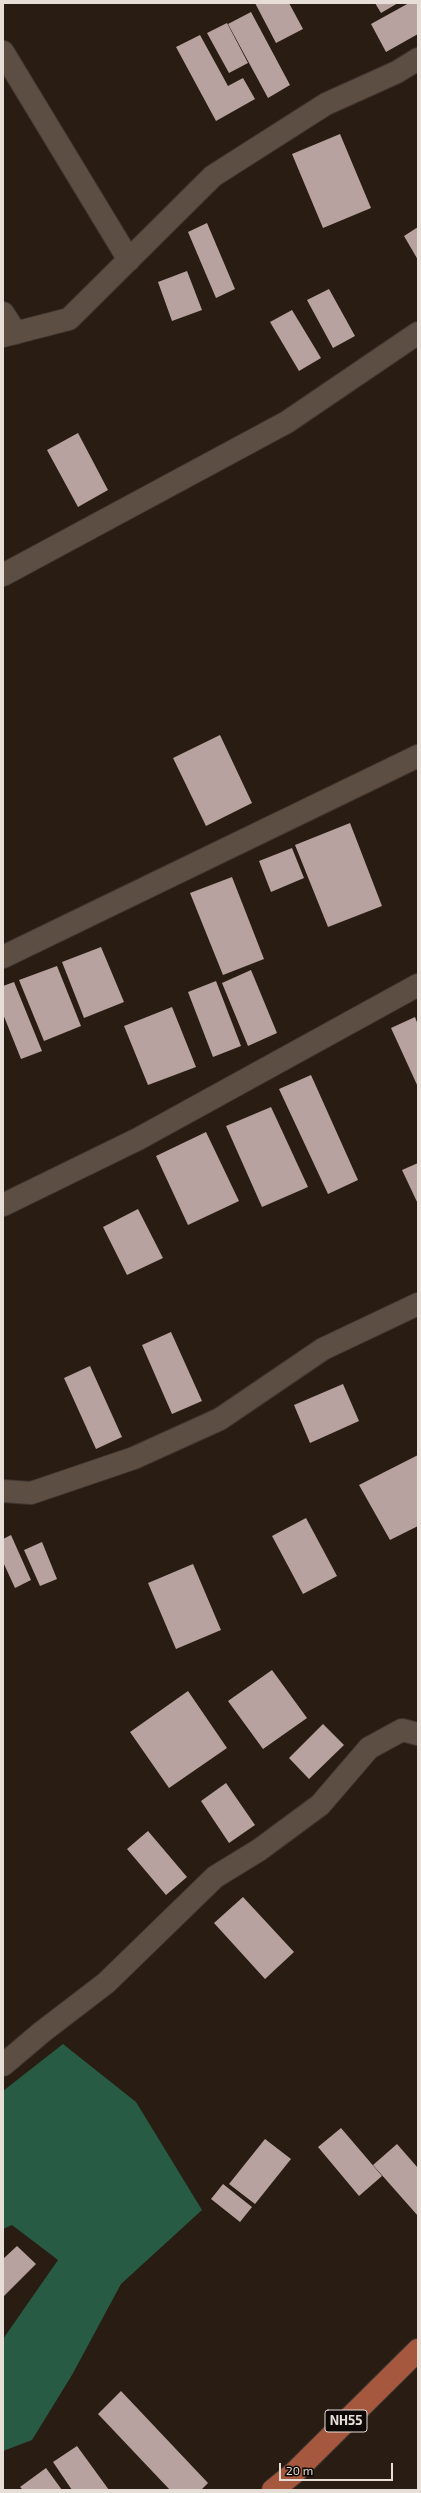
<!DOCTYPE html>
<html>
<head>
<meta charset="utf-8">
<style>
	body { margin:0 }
	#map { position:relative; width:421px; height:2493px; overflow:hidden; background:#281c13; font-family:"Exo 2",sans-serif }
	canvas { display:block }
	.frame { position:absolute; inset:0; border:4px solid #e7ded7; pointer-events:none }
	.scale { position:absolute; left:279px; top:2463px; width:114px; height:18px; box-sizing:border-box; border:2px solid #e7ded7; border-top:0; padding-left:5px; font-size:12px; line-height:14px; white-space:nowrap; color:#e7ded7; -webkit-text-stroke:3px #0d0805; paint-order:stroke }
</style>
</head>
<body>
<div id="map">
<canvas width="421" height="2493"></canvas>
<div class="frame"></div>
<div class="scale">20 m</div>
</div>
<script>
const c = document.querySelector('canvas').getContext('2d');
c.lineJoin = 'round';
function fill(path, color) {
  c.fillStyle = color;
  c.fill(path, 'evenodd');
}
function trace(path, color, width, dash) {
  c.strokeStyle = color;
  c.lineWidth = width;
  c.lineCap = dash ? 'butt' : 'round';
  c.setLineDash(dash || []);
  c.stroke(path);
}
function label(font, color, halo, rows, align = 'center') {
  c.font = font + ' "Exo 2",sans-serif';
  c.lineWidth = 4;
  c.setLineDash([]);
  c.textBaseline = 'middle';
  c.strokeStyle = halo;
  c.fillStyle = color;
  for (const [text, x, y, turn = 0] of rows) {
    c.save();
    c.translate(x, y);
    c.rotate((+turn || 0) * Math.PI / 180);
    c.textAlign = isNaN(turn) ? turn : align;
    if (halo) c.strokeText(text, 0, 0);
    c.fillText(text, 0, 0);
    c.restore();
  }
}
fill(new Path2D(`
	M63 2044 136 2102 202 2210 121 2284 72 2375 32 2440 3 2451V2339L58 2260 12 2225 3 2229V2091Z`), '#285b43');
fill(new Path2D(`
	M255 3H289L303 29 276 43Z
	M375 3H398L381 13Z
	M409 3H418V34L386 52 371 24Z
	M251 12 290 85 268 98 228 24Z
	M227 23 248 63 229 73 207 33Z
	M200 35 228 86 243 78 255 99 216 121 176 47Z
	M340 134 371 208 323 228 292 154Z
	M207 223 235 289 216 298 188 232Z
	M418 227V260L404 236Z
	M187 271 202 310 172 321 158 282Z
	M329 289 355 336 333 348 307 300Z
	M292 310 321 358 299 371 270 322Z
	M78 433 108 490 78 507 47 450Z
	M220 735 252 803 206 826 173 758Z
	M350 823 382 906 328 927 295 845Z
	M292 848 304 878 271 892 259 861Z
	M232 877 264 959 223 975 190 893Z
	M101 947 124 1002 84 1018 62 962Z
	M57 966 81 1026 44 1041 19 980Z
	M251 970 277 1033 248 1046 222 983Z
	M216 981 241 1046 213 1057 188 992Z
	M14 982 42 1051 21 1059 3 1014V986Z
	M172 1007 196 1067 148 1085 124 1026Z
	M415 1017 418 1025V1087L391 1028Z
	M311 1075 358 1180 328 1194 279 1089Z
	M271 1107 308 1187 262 1207 226 1126Z
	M206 1132 239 1201 188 1225 156 1156Z
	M418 1163V1204L402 1170Z
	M138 1209 163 1258 127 1275 103 1227Z
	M171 1332 202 1401 172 1414 142 1345Z
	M90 1366 122 1437 96 1449 64 1378Z
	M343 1384 359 1421 310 1443 294 1405Z
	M418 1455V1526L390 1540 359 1485Z
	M306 1518 337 1576 303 1594 272 1536Z
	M11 1535 31 1580 15 1588 3 1562V1539Z
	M42 1542 57 1579 40 1586 24 1550Z
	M193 1564 221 1630 176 1649 148 1583Z
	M272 1670 307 1718 263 1749 228 1701Z
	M188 1691 227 1748 169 1788 130 1732Z
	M323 1724 344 1745 309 1779 289 1758Z
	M226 1783 255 1825 229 1843 201 1801Z
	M148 1831 187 1877 166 1895 127 1849Z
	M243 1897 294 1952 265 1979 214 1923Z
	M341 2128 382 2176 359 2196 318 2147Z
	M265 2139 291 2159 255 2204 229 2184Z
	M397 2144 418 2168V2216L373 2165Z
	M223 2184 252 2207 240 2222 211 2199Z
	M17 2246 36 2264 3 2297V2259Z
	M121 2391 208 2483 201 2490H170L98 2414Z
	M77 2446 109 2490H72L53 2462Z
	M46 2468 62 2490H23L20 2487Z`), '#b8a29f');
const street = new Path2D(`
	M3 52 129 260
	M3 313 16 333
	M3 336 69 319 213 176 326 104 397 72 418 59
	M3 575 287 422 418 333
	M3 957 418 756
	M3 1205 138 1139 418 985
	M3 1491 31 1493 134 1458 220 1419 323 1349 418 1304
	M3 2065 42 2032 106 1983 215 1877 259 1850 320 1805 369 1748 402 1730 418 1734`);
const primary = new Path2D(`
	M273 2490 294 2473 418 2350`);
trace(street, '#403631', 24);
trace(primary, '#403631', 24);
trace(street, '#5c4e43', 22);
trace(primary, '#a6583f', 22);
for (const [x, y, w] of [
	[346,2421,42]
]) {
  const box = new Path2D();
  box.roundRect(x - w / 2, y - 11, w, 22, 3);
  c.fillStyle = '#0d0805';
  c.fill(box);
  trace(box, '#e7ded7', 1);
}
label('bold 13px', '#e7ded7', null, [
	["NH55",346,2421]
]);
</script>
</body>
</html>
